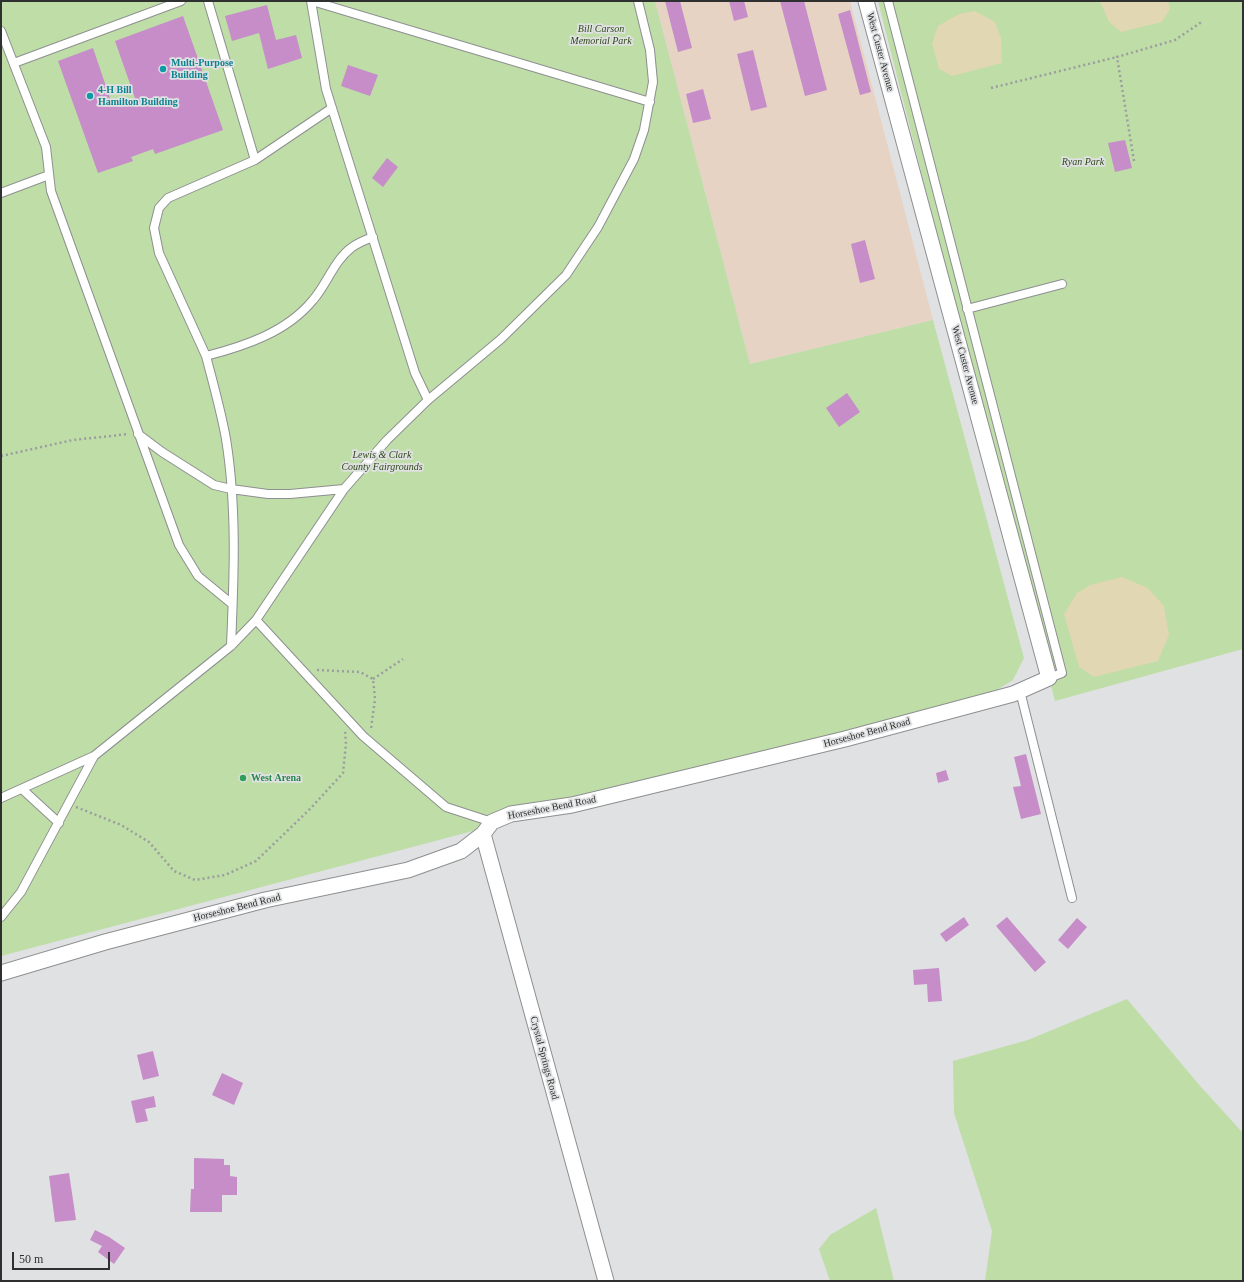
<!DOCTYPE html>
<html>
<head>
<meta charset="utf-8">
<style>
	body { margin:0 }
	#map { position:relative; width:1244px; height:1282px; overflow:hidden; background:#e0e1e2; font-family:"Times New Roman",serif }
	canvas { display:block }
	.frame { position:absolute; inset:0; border:2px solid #2f3030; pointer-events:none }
	.scale { position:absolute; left:12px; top:1252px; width:98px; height:18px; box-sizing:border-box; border:2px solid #2f3030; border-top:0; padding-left:5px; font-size:12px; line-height:14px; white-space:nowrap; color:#2f3030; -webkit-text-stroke:3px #e0e1e2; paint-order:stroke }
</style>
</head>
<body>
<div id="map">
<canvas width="1244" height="1282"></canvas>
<div class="frame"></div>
<div class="scale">50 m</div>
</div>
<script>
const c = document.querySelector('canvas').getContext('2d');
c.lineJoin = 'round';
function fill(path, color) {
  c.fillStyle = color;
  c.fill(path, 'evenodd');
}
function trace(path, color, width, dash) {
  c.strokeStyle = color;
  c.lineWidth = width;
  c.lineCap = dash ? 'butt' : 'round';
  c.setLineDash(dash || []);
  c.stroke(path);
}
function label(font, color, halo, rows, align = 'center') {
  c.font = font + ' "Times New Roman",serif';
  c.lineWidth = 3.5;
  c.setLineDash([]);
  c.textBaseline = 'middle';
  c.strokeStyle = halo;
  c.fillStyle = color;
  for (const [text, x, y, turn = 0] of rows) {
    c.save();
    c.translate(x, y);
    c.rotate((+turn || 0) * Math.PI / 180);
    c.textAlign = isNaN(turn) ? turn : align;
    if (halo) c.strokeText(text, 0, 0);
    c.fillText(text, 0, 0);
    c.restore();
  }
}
fill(new Path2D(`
	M655 1H850L933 320 750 364Z`), '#e6d3c3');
fill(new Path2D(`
	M1 1H655L750 364 933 320 1024 658 1013 680 990 694 1 956Z
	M878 1H1243V649L1055 701Z
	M1127 999 1201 1087 1243 1133V1281H985L992 1231 954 1113 953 1061 1028 1040Z
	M876 1208 894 1281H830L819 1249 830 1235Z`), '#bedda7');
fill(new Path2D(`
	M1100 1H1168L1170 9 1162 22 1121 32 1109 22Z
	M975 11 995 22 1001 38 1002 63 952 76 939 69 932 43 938 26 959 14Z
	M1122 577 1148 588 1164 606 1169 635 1158 661 1094 677 1079 667 1064 614 1077 593 1090 585Z`), '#e1d7b2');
fill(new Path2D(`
	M665 1H680L692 48 678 52Z
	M729 1H744L748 17 734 21Z
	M780 1H804L827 90 805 96Z
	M267 5 276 40 296 35 302 58 268 69 259 33 232 41 225 16Z
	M850 10 871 92 860 95 838 14Z
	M183 16 223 130 155 154 153 149 131 157 133 161 98 173 58 61 93 48 113 107 135 98 115 41Z
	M753 50 767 107 751 111 737 54Z
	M348 65 378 75 370 96 341 86Z
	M703 89 711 119 693 123 686 94Z
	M1125 140 1132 168 1115 172 1108 143Z
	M387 158 398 167 383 187 372 178Z
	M865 240 875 279 860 283 851 244Z
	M847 393 860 412 839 427 826 408Z
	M1026 754 1041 814 1021 819 1013 787 1021 786 1014 757Z
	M946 770 949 780 938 783 936 773Z
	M964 917 969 925 946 942 940 934Z
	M1007 917 1046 962 1035 972 996 926Z
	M1077 918 1087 927 1068 949 1058 940Z
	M939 968 942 1001 928 1002 927 984 914 985 913 970Z
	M153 1051 159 1076 143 1080 137 1055Z
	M222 1073 243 1083 234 1105 212 1095Z
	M154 1096 156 1107 145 1109 148 1121 136 1123 131 1101Z
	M194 1158 224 1159V1165H230V1176L237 1177V1195H222V1212H190L191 1189H194Z
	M69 1173 76 1220 55 1222 49 1176Z
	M95 1230 109 1237 125 1248 114 1264 98 1252 102 1246 90 1240Z`), '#c68dc9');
const lane = new Path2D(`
	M208 1 255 160 332 108
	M311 1 326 89 415 373 428 400
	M312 1 650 102
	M888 1 1062 673 1049 678
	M1 31 46 147 51 191 179 545 198 576 232 604
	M14 63 181 1
	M1 193 49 175
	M967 309 1062 284
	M206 356 159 253 154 228 159 208 168 198 255 160
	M138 434 162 452 214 485 231 489 268 494H290L344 489
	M256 620 363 736 446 807 492 822
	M231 646C234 577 237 507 226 439 221 411 213 383 206 356 245 346 287 332 313 300 327 284 334 261 351 248 357 243 365 240 373 237
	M1020 691 1072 898
	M22 789 59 823
	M1 798 94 756
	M1 917 21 892 94 756 231 646 256 620 344 489 387 440 428 400 501 339 566 275 598 227 634 159 644 130 653 82 650 50 638 1`);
const street = new Path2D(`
	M483 834 606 1281
	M1 973 105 942 265 900 408 870 461 851 483 834 492 822 511 814 572 805 845 739 1013 694 1049 678 866 1`);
trace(lane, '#8e8f90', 10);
trace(street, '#8e8f90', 17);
trace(new Path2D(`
	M991 88 1117 57
	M1134 161 1117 57 1175 40 1203 21
	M1 456 73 440 129 434
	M317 670 360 672 373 679 375 699 371 729
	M373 679 403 659
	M76 807 121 825 149 842 174 871 195 880 225 875 256 861 310 809 343 773 346 744 345 731`), '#9c9d9e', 2.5, [2, 3]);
trace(lane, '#fff', 8);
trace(street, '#fff', 15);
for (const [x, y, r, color] of [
	[163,69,4,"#0f9aa8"],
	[90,96,4,"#0f9aa8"],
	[243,778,4,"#2e9e5b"]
]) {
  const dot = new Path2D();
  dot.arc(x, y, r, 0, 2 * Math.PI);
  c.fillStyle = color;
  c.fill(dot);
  trace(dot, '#e0e1e2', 1.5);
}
label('italic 10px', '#2d4716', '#e0e1e2', [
	["Bill Carson",601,29],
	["Memorial Park",601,41],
	["Ryan Park",1083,162],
	["Lewis & Clark",382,455],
	["County Fairgrounds",382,467]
]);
label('10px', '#2f3030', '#e0e1e2', [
	["West Custer Avenue",880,52,75],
	["West Custer Avenue",965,365,75],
	["Horseshoe Bend Road",867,733,-15],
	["Horseshoe Bend Road",552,808,-11],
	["Horseshoe Bend Road",237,908,-14],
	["Crystal Springs Road",544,1058,75]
]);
label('bold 10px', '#0d838f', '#e0e1e2', [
	["Multi-Purpose",171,63],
	["Building",171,75],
	["4-H Bill",98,90],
	["Hamilton Building",98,102]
], 'left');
label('bold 10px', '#27864d', '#e0e1e2', [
	["West Arena",251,778]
], 'left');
</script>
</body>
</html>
